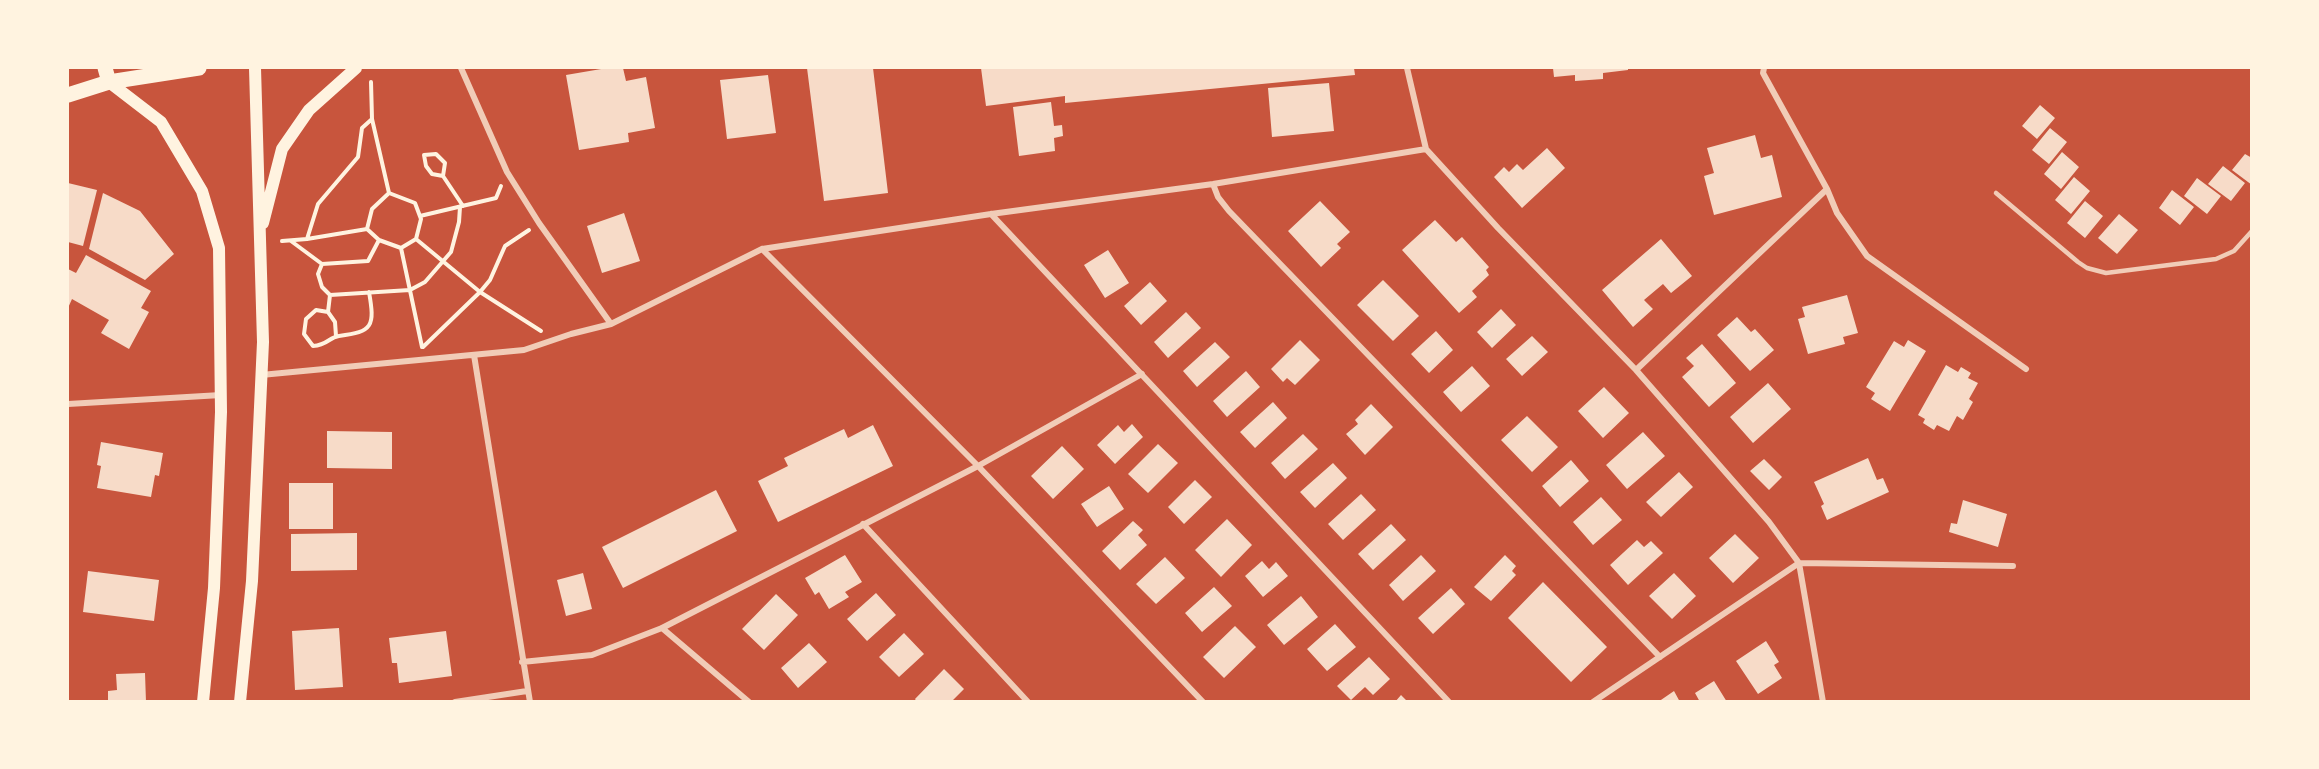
<!DOCTYPE html>
<html>
<head>
<meta charset="utf-8">
<style>
	body { margin:0 }
	#map { position:relative; width:2319px; height:769px; overflow:hidden; background:#c8553d; font-family:Karla,sans-serif }
	canvas { display:block }
	.frame { position:absolute; inset:0; border:69px solid #fff3e0; pointer-events:none }
</style>
</head>
<body>
<div id="map">
<canvas width="2319" height="769"></canvas>
<div class="frame"></div>
</div>
<script>
const c = document.querySelector('canvas').getContext('2d');
c.lineJoin = 'round';
function fill(path, color) {
  c.fillStyle = color;
  c.fill(path, 'evenodd');
}
function trace(path, color, width, dash) {
  c.strokeStyle = color;
  c.lineWidth = width;
  c.lineCap = dash ? 'butt' : 'round';
  c.setLineDash(dash || []);
  c.stroke(path);
}
fill(new Path2D(`
	M607 68H623L626 81 646 77 655 128 628 133 629 142 579 150 566 75Z
	M807 68H873L888 193 824 201Z
	M981 68H1354L1355 75 1065 103V96L986 106Z
	M1553 68H1628V70L1603 73V79L1575 81V75L1554 77Z
	M768 75 776 133 727 139 720 80Z
	M1329 83 1334 131 1272 137 1268 88Z
	M1051 102 1054 126 1062 125 1063 136 1054 138 1055 151 1019 156 1013 107Z
	M2040 105 2055 118 2037 139 2022 126Z
	M2050 128 2067 142 2049 164 2032 150Z
	M1755 135 1761 158 1772 155 1782 197 1714 215 1704 176 1714 173 1707 148Z
	M1547 148 1565 168 1522 208 1494 177 1504 167 1509 172 1517 164 1523 170Z
	M2062 152 2079 167 2061 189 2044 174Z
	M2245 154 2252 158V185L2232 170Z
	M2223 166 2245 183 2231 201 2208 184Z
	M2074 177 2090 191 2071 214 2055 200Z
	M2197 178 2221 196 2207 214 2184 196Z
	M68 183 97 190 83 246 68 242Z
	M2172 190 2194 207 2180 225 2159 208Z
	M103 193 140 211 174 254 145 280 89 249Z
	M1320 201 1350 232 1337 244 1341 248 1321 267 1288 231Z
	M2085 201 2103 216 2085 238 2067 223Z
	M624 213 640 261 602 273 587 226Z
	M2119 214 2138 230 2117 254 2098 238Z
	M1435 220 1456 242 1462 237 1489 267 1486 270 1489 275 1472 291 1477 297 1459 313 1402 250Z
	M1661 239 1692 276 1671 293 1663 284 1644 300 1653 309 1633 327 1602 290Z
	M1108 250 1129 283 1105 298 1084 265Z
	M86 255 151 291 141 308 149 312 129 349 101 333 109 320 72 299 68 308V269L76 273Z
	M1383 280 1419 316 1393 341 1357 305Z
	M1150 282 1167 301 1141 325 1124 306Z
	M1847 295 1858 333 1843 337 1845 344 1808 354 1798 319 1805 317 1802 307Z
	M1501 309 1516 325 1492 348 1477 332Z
	M1186 312 1201 328 1168 358 1154 342Z
	M1737 317 1751 332 1755 329 1774 350 1750 371 1717 335Z
	M1436 331 1453 350 1429 373 1411 354Z
	M1532 336 1548 352 1522 376 1506 359Z
	M1300 340 1320 360 1295 385 1287 378 1283 382 1271 369Z
	M1908 340 1926 351 1890 411 1871 399 1875 393 1866 387 1894 341 1904 347Z
	M1215 342 1230 357 1197 387 1183 371Z
	M1702 344 1736 383 1709 407 1682 377 1694 366 1686 358Z
	M1946 365 1958 372 1961 367 1971 373 1968 378 1978 383 1969 399 1973 402 1963 420 1957 416 1949 431 1937 425 1934 430 1923 423 1925 419 1918 415Z
	M1472 366 1490 386 1461 412 1443 392Z
	M1246 371 1260 387 1227 417 1213 401Z
	M1768 383 1791 409 1753 443 1730 417Z
	M1604 387 1629 413 1603 438 1578 411Z
	M1273 402 1287 418 1255 448 1240 432Z
	M1371 404 1393 427 1365 455 1346 434 1358 424 1355 420Z
	M1527 416 1558 447 1532 472 1501 440Z
	M1132 424 1143 437 1115 464 1097 445 1118 425 1124 432Z
	M873 425 893 466 778 522 758 481 788 466 784 458 844 429 848 438Z
	M327 431 392 432V469L327 468Z
	M1643 432 1665 456 1627 489 1606 465Z
	M1303 434 1318 449 1285 479 1271 463Z
	M101 442 163 453 159 476 155 475 151 497 97 488 101 466 97 465Z
	M1158 444 1178 463 1148 493 1128 474Z
	M1062 446 1084 469 1053 499 1031 476Z
	M1868 458 1877 480 1883 478 1889 492 1827 520 1821 506 1824 504 1814 482Z
	M1764 459 1782 477 1769 490 1750 471Z
	M1571 460 1589 481 1560 507 1542 486Z
	M1333 463 1347 478 1315 508 1300 492Z
	M1679 472 1693 487 1661 517 1646 502Z
	M1195 480 1212 497 1184 524 1168 507Z
	M289 483H333V529H289Z
	M1109 486 1124 509 1097 527 1081 504Z
	M716 490 737 531 623 588 602 547Z
	M1361 494 1376 510 1343 540 1328 524Z
	M1601 497 1622 520 1593 545 1573 522Z
	M1963 500 2007 514 1998 547 1949 532 1951 523 1957 524Z
	M1227 519 1252 545 1221 577 1195 550Z
	M1133 521 1143 530 1138 535 1147 545 1120 570 1102 551Z
	M1391 524 1406 540 1373 570 1358 554Z
	M357 533V570L291 571V534Z
	M1735 534 1759 558 1733 583 1709 558Z
	M1637 540 1644 547 1651 541 1663 553 1628 585 1610 565Z
	M845 555 862 582 845 592 849 597 829 609 819 592 815 595 805 578Z
	M1421 555 1436 571 1403 601 1389 585Z
	M1505 555 1516 566 1512 571 1516 575 1491 601 1474 587Z
	M1165 557 1185 578 1156 604 1136 584Z
	M1262 561 1269 569 1276 562 1288 576 1263 597 1245 576Z
	M88 571 159 580 154 621 83 612Z
	M583 573 592 609 566 616 557 580Z
	M1674 573 1696 596 1672 619 1649 596Z
	M1543 582 1607 647 1571 682 1508 618Z
	M1214 587 1232 606 1202 632 1185 613Z
	M1451 588 1465 604 1433 634 1418 618Z
	M876 593 896 615 867 641 847 619Z
	M776 594 798 615 764 650 742 629Z
	M1301 596 1318 617 1284 645 1267 625Z
	M1335 624 1356 647 1327 671 1307 649Z
	M1235 626 1256 647 1224 678 1203 657Z
	M339 628 343 687 295 690 292 631Z
	M446 631 452 676 399 683 397 663H392L389 638Z
	M904 633 924 654 899 677 879 657Z
	M1766 641 1779 662 1774 665 1782 678 1758 694 1736 661Z
	M809 643 827 662 798 688 781 668Z
	M1369 657 1390 679 1373 695 1365 687 1351 700 1337 686Z
	M944 669 964 689 951 702H917L915 699Z
	M145 673 146 702H108V691L117 690 116 674Z
	M1714 681 1727 702H1700L1695 693Z
	M1674 691 1680 702H1658Z
	M1401 695 1408 702H1395Z`), '#f7dbc8');
trace(new Path2D(`
	M371 82 372 119 389 193 372 209 367 229 379 240 401 248 422 347
	M443 176 432 174 426 166 424 155 436 154 445 163 443 176 463 206
	M389 193 415 203 421 219 416 239 480 292 490 280 505 246 529 230
	M420 216 496 198 501 186
	M307 239 367 229
	M282 241 307 239 318 204 358 157 362 128 372 119
	M291 241 322 264 368 261 379 240
	M401 248 416 239
	M322 264 318 274 322 287 330 295 410 290 425 282 451 252 459 222 460 207
	M328 312 330 295
	M336 336 335 322 328 312 316 310 306 319 304 334 313 346C328 345 329 337 339 336 373 332 375 326 369 292
	M423 347 480 292 541 331`), '#fff3e0', 4);
trace(new Path2D(`
	M1996 193 2078 262 2087 268 2106 273 2216 259 2234 251 2252 231`), '#f1ccb7', 4.5);
trace(new Path2D(`
	M461 68 507 172 539 223 611 324
	M1407 68 1426 149 1498 228 1636 370 1769 522 1799 563 1823 702
	M1764 68 1763 73 1827 189 1837 213 1867 256 2026 369
	M1213 184 1218 197 1229 211 1660 657
	M991 214 1449 702
	M762 249 978 466 1203 702
	M474 355 530 702
	M1636 370 1827 189
	M261 375 524 350 571 334 611 324 762 249 991 214 1213 184 1426 149
	M68 404 221 395
	M863 524 1028 702
	M662 628 749 702
	M522 662 592 655 662 628 978 466 1142 374
	M455 702 527 691
	M1593 702 1799 563 2013 566`), '#f1ccb7', 6);
trace(new Path2D(`
	M109 82 161 122 202 191 219 248 221 412 214 588 203 702
	M263 223 282 149 309 110 356 68
	M240 702 252 581 263 342 255 68`), '#fff3e0', 12);
trace(new Path2D(`
	M105 68 109 82
	M68 95 109 82 199 68`), '#fff3e0', 15);
</script>
</body>
</html>
